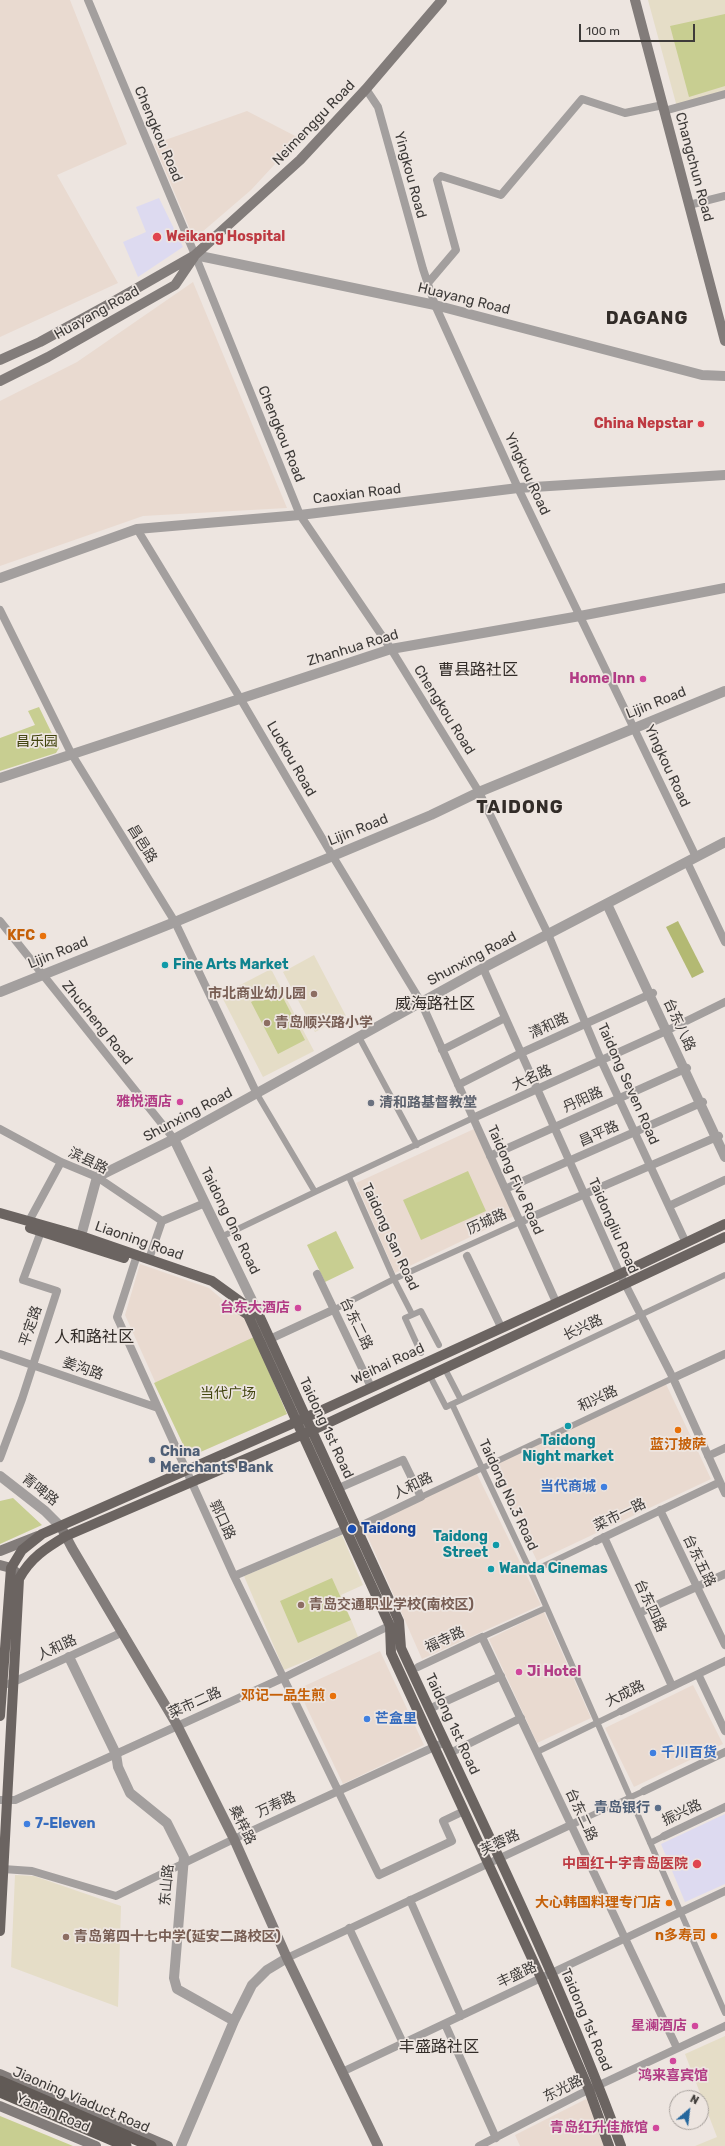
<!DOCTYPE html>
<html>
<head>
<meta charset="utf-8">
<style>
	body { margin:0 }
	#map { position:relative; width:725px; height:2146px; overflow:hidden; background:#ede5e0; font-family:Rubik,sans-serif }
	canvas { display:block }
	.north { position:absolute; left:669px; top:2090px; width:40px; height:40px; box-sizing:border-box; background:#ede5e0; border:1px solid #a7a19d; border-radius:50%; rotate:28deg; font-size:11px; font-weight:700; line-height:16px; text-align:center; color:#3e3b39 }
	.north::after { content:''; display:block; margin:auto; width:14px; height:18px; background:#25679d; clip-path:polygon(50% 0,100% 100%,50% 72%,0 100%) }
	.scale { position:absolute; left:579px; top:24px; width:116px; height:18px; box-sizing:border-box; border:2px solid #3e3b39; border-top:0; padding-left:5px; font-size:12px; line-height:14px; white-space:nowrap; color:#3e3b39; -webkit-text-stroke:3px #ede5e0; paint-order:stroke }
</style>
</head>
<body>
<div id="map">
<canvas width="725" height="2146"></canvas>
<div class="north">N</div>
<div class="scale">100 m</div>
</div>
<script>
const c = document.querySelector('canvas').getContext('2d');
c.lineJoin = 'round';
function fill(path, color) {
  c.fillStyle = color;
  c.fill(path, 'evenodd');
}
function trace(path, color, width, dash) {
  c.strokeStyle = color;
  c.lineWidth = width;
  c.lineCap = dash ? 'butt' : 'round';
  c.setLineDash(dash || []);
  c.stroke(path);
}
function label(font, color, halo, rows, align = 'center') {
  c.font = font + ' Rubik,"Noto Sans SC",sans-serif';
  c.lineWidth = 3.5;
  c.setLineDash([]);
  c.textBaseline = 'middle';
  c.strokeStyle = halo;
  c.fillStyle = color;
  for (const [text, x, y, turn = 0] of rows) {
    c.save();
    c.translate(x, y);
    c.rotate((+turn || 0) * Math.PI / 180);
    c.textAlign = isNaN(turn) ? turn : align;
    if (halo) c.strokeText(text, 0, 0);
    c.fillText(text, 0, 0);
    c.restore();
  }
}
fill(new Path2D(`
	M0 0H70L127 144 57 175 118 283 0 337Z
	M247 111 299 138 251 190 194 239 154 144Z
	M193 282 287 508 143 516 0 566V401L77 362Z
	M474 1129 514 1216 395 1273 356 1183Z
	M140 1264 209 1288 244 1318 287 1414 189 1457 125 1315Z
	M665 1382 711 1479 537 1561 491 1464Z
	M475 1470 541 1605 422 1659 363 1526Z
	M544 1612 591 1718 537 1743 489 1639Z
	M380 1651 424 1745 343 1784 298 1689Z
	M693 1685 723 1744 634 1787 605 1728Z
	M588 2098 607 2146H520L515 2135Z`), '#e9dad0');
fill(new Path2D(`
	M648 0H725V94L677 107Z
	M314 955 346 1016 315 1032 283 972Z
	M271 969 314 1051 263 1077 221 995Z
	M342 1535 363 1585 341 1595 359 1639 284 1670 244 1576Z
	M15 1875 34 1876 121 1906 118 2007 11 1967Z
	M725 2036V2146H695L717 2137 685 2054Z`), '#e5ddc7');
fill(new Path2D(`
	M159 198 183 247 138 277 123 242 146 232 136 207Z
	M725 1814V1884L685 1902 661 1844Z`), '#dddaf0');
fill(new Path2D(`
	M725 14V86L689 97 670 26Z
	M39 707 59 748 56 753 0 771V738L35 725 28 711Z
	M278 988 305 1040 278 1054 251 1002Z
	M468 1171 486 1211 421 1240 403 1200Z
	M336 1231 354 1268 325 1282 307 1245Z
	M254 1337 287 1414 189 1457 154 1383Z
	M13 1498 42 1525 0 1544V1501Z
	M332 1578 351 1620 298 1643 280 1601Z
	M0 2116 73 2146H0Z`), '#c8ce91');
fill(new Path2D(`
	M678 921 704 972 692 978 666 927Z`), '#b3b973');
trace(new Path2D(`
	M359 1037 417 1145
	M257 1094 315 1192 473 1118
	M349 1177 394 1279 412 1314
	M221 1237 315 1192
	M335 1309 394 1279 520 1222
	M421 1353 405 1318 421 1311 439 1345
	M446 1371 461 1400
	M431 1378 446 1407 725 1275
	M452 1404 531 1572 725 2013
	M421 1497 673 1378
	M531 1572 596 1541
	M482 1637 546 1608
	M537 1752 621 1711
	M579 1821 644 1791
	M650 1843 664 1836`), '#a39f9e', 6);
trace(new Path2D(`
	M88 0 195 255 300 515 391 649 479 792 548 934 601 1060 686 1243
	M366 89 378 107 423 269 435 305 518 488 696 857
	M664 111 725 94
	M689 205 725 196
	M428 283 456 250 437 180 441 176 501 195 582 99 625 113 663 105
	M137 529 240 698 332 855 421 1002 556 1302
	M0 610 71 753 175 922 257 1094
	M687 862 725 942
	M0 921 174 1139
	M483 968 620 1274 673 1378 725 1493
	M442 1050 505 1018
	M458 1085 521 1053 653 993
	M473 1118 666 1031 725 1002
	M0 1129 61 1162 97 1177 162 1221
	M490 1156 687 1068
	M505 1189 703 1102
	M669 1206 725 1180
	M29 1221 61 1162
	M520 1222 719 1136
	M137 1255 117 1317 234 1576 379 1875 452 1841 443 1821 464 1811
	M467 1256 501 1327
	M149 1259 162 1221 205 1203
	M317 1274 371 1387
	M270 1339 335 1309
	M0 1354 158 1408
	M673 1378 725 1354
	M708 1456 725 1448
	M0 1458 22 1399 57 1291 23 1280 43 1226
	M339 1488 403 1460 421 1497 356 1528
	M660 1510 725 1645
	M604 1537 672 1686
	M596 1541 720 1482
	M234 1576 345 1529
	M639 1613 725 1574
	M418 1667 482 1637 677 2048
	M698 1674 725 1731
	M9 1684 123 1632
	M429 1709 501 1676
	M621 1711 725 1661
	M450 1753 521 1718
	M644 1791 725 1752
	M0 1800H15L285 1677 395 1623
	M664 1836 725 1807
	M3 1869 32 1871 116 1896 234 1839 445 1742
	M410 1900 461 2016
	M349 1928 403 2043
	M287 1958 579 1821
	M445 2024 496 2138
	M342 2072 725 1891
	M479 2146 580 2094 725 2026`), '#a39f9e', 8);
trace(new Path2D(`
	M195 255 435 305 702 375 725 376
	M0 578 137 529 300 515 518 488 725 475
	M0 778 391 649 580 616 725 588
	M607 904 725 1157
	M0 992 175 922 431 815 479 792 725 691
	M174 1139 259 1315
	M81 1236 97 1177 174 1139 483 968 725 842
	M0 1476 45 1511 61 1527
	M69 1657 116 1754 118 1767 130 1793 167 1823 184 1857 174 1978 177 1989 234 2021
	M181 2146 234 2021 252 1985 267 1970 287 1958`), '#a39f9e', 10);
trace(new Path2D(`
	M635 0 725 341
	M0 360 40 342 104 307 195 255 300 160 366 89 442 0
	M0 381 48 357 175 285 194 257
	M61 1527 72 1548 177 1725 234 1839 287 1958 378 2146
	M0 1551 38 1536
	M0 1565 11 1568 17 1573
	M0 2074 168 2146
	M0 2106 96 2146`), '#827c7a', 10);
trace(new Path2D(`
	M0 1213 81 1236 212 1281 259 1315 399 1621 401 1648C477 1813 559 1975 621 2146
	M30 1228 124 1258
	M238 1308 248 1315 390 1626 391 1653 541 1978 589 2090 609 2146
	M0 1716 11 1568 22 1550 42 1534 296 1422 620 1274 725 1224
	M0 1931 19 1579C30 1558 46 1548 66 1536L313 1430 725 1237`), '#6b6461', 10);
trace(new Path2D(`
	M0 2081 151 2146
	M0 2092 126 2146`), '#615a56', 11);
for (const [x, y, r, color] of [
	[157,237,5,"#e0444e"],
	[701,424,4,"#e0444e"],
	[643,679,4,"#d1479c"],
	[43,936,4,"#e8710a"],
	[165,965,4,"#0f9aa8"],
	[314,994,4,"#8d6e63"],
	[267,1023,4,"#8d6e63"],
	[180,1102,4,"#d1479c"],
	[371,1103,4,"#6b7280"],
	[298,1308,4,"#d1479c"],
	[568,1426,4,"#0f9aa8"],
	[678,1430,4,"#e8710a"],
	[152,1460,4,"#5c6f8a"],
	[604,1487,4,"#3f7fe0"],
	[352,1529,5,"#1a4fb4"],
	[496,1545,4,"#0f9aa8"],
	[491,1569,4,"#0f9aa8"],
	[301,1605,4,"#8d6e63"],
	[519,1672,4,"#d1479c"],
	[333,1696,4,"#e8710a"],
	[367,1719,4,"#3f7fe0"],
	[653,1753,4,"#3f7fe0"],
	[658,1808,4,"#5c6f8a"],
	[27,1824,4,"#3f7fe0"],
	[697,1864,5,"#e0444e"],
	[669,1903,4,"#e8710a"],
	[714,1936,4,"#e8710a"],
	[66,1937,4,"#8d6e63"],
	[695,2026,4,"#d1479c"],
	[673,2061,4,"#d1479c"],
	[656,2128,4,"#d1479c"]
]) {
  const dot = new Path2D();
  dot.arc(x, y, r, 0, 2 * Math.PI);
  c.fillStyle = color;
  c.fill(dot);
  trace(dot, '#ede5e0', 1.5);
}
label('14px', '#3e3b39', '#ede5e0', [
	["Neimenggu Road",314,123,-46],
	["Chengkou Road",158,134,67],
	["Changchun Road",694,167,75],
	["Yingkou Road",410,175,75],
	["Huayang Road",464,299,14],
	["Huayang Road",97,313,-29],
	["Chengkou Road",281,434,68],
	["Yingkou Road",527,474,65],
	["Caoxian Road",357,494,-7],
	["Zhanhua Road",353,648,-17],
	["Lijin Road",656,703,-22],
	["Chengkou Road",444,710,58],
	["Luokou Road",291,759,60],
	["Yingkou Road",667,766,65],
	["Lijin Road",358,830,-22],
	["昌邑路",142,844,58],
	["Lijin Road",58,953,-22],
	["Shunxing Road",472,959,-28],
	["Zhucheng Road",97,1023,51],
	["台东八路",679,1025,65],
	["清和路",549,1026,-25],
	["大名路",532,1078,-24],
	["Taidong Seven Road",628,1084,66],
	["丹阳路",583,1100,-24],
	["Shunxing Road",188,1115,-28],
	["昌平路",599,1134,-24],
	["滨县路",88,1161,26],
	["Taidong Five Road",515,1180,66],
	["Taidong One Road",230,1221,64],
	["历城路",487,1222,-24],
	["Taidongliu Road",613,1226,66],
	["Taidong San Road",390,1237,65],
	["Liaoning Road",139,1241,19],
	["台东二路",356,1324,64],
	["平定路",31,1326,-71],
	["长兴路",583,1328,-25],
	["Weihai Road",388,1364,-25],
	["姜沟路",83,1369,19],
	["和兴路",598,1399,-25],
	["Taidong 1st Road",326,1428,65],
	["人和路",413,1486,-26],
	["青啤路",40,1490,38],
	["Taidong No.3 Road",508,1495,65],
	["菜市一路",620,1515,-26],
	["郭口路",222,1520,65],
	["台东五路",699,1561,64],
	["台东四路",650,1606,65],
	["福寺路",445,1640,-25],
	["人和路",57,1648,-25],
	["大成路",625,1694,-26],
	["菜市二路",195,1703,-24],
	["Taidong 1st Road",452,1724,65],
	["万寿路",276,1805,-25],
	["振兴路",682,1813,-25],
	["台东二路",581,1815,65],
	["桑梓路",242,1825,64],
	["芙蓉路",500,1843,-25],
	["东山路",167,1885,-85],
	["丰盛路",517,1975,-25],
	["Taidong 1st Road",586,2020,67],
	["东光路",563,2089,-26],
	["Jiaoning Viaduct Road",81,2100,23],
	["Yan'an Road",53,2113,23]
]);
label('bold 14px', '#be3a42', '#ede5e0', [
	["Weikang Hospital",166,237,"left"],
	["China Nepstar",693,424],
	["中国红十字青岛医院",688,1864]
], 'right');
label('bold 14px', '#b23c85', '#ede5e0', [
	["Home Inn",635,679],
	["雅悦酒店",172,1102],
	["台东大酒店",290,1308],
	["Ji Hotel",527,1672,"left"],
	["星澜酒店",687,2026],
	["鸿来喜宾馆",673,2076,"center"],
	["青岛红升佳旅馆",648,2128]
], 'right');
label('14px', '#42450f', '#ede5e0', [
	["昌乐园",37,742],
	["当代广场",228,1394]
]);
label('bold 14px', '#c56008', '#ede5e0', [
	["KFC",35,936],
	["蓝汀披萨",678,1445,"center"],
	["邓记一品生煎",325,1696],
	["大心韩国料理专门店",661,1903],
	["n多寿司",706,1936]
], 'right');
label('bold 14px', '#0d838f', '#ede5e0', [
	["Fine Arts Market",173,965],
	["Taidong",568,1441,"center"],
	["Night market",568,1457,"center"],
	["Taidong",488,1537,"right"],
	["Street",488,1553,"right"],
	["Wanda Cinemas",499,1569]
], 'left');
label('bold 14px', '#785e54', '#ede5e0', [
	["市北商业幼儿园",306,994,"right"],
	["青岛顺兴路小学",275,1023],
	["青岛交通职业学校(南校区)",309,1605],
	["青岛第四十七中学(延安二路校区)",74,1937]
], 'left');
label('bold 14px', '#5b616d', '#ede5e0', [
	["清和路基督教堂",379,1103]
], 'left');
label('bold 14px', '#4e5e75', '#ede5e0', [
	["China",160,1452],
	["Merchants Bank",160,1468],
	["青岛银行",650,1808,"right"]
], 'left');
label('bold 14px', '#366cbe', '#ede5e0', [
	["当代商城",596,1487,"right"],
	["芒盒里",375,1719],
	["千川百货",661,1753],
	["7-Eleven",35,1824]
], 'left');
label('bold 14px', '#164399', '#ede5e0', [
	["Taidong",361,1529]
], 'left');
label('16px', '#322c28', '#ede5e0', [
	["曹县路社区",478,670],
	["威海路社区",435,1004],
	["人和路社区",94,1337],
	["丰盛路社区",439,2047]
]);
c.letterSpacing = '1px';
label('bold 18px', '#322c28', '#ede5e0', [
	["DAGANG",647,319],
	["TAIDONG",520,808]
]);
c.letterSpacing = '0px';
</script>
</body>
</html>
